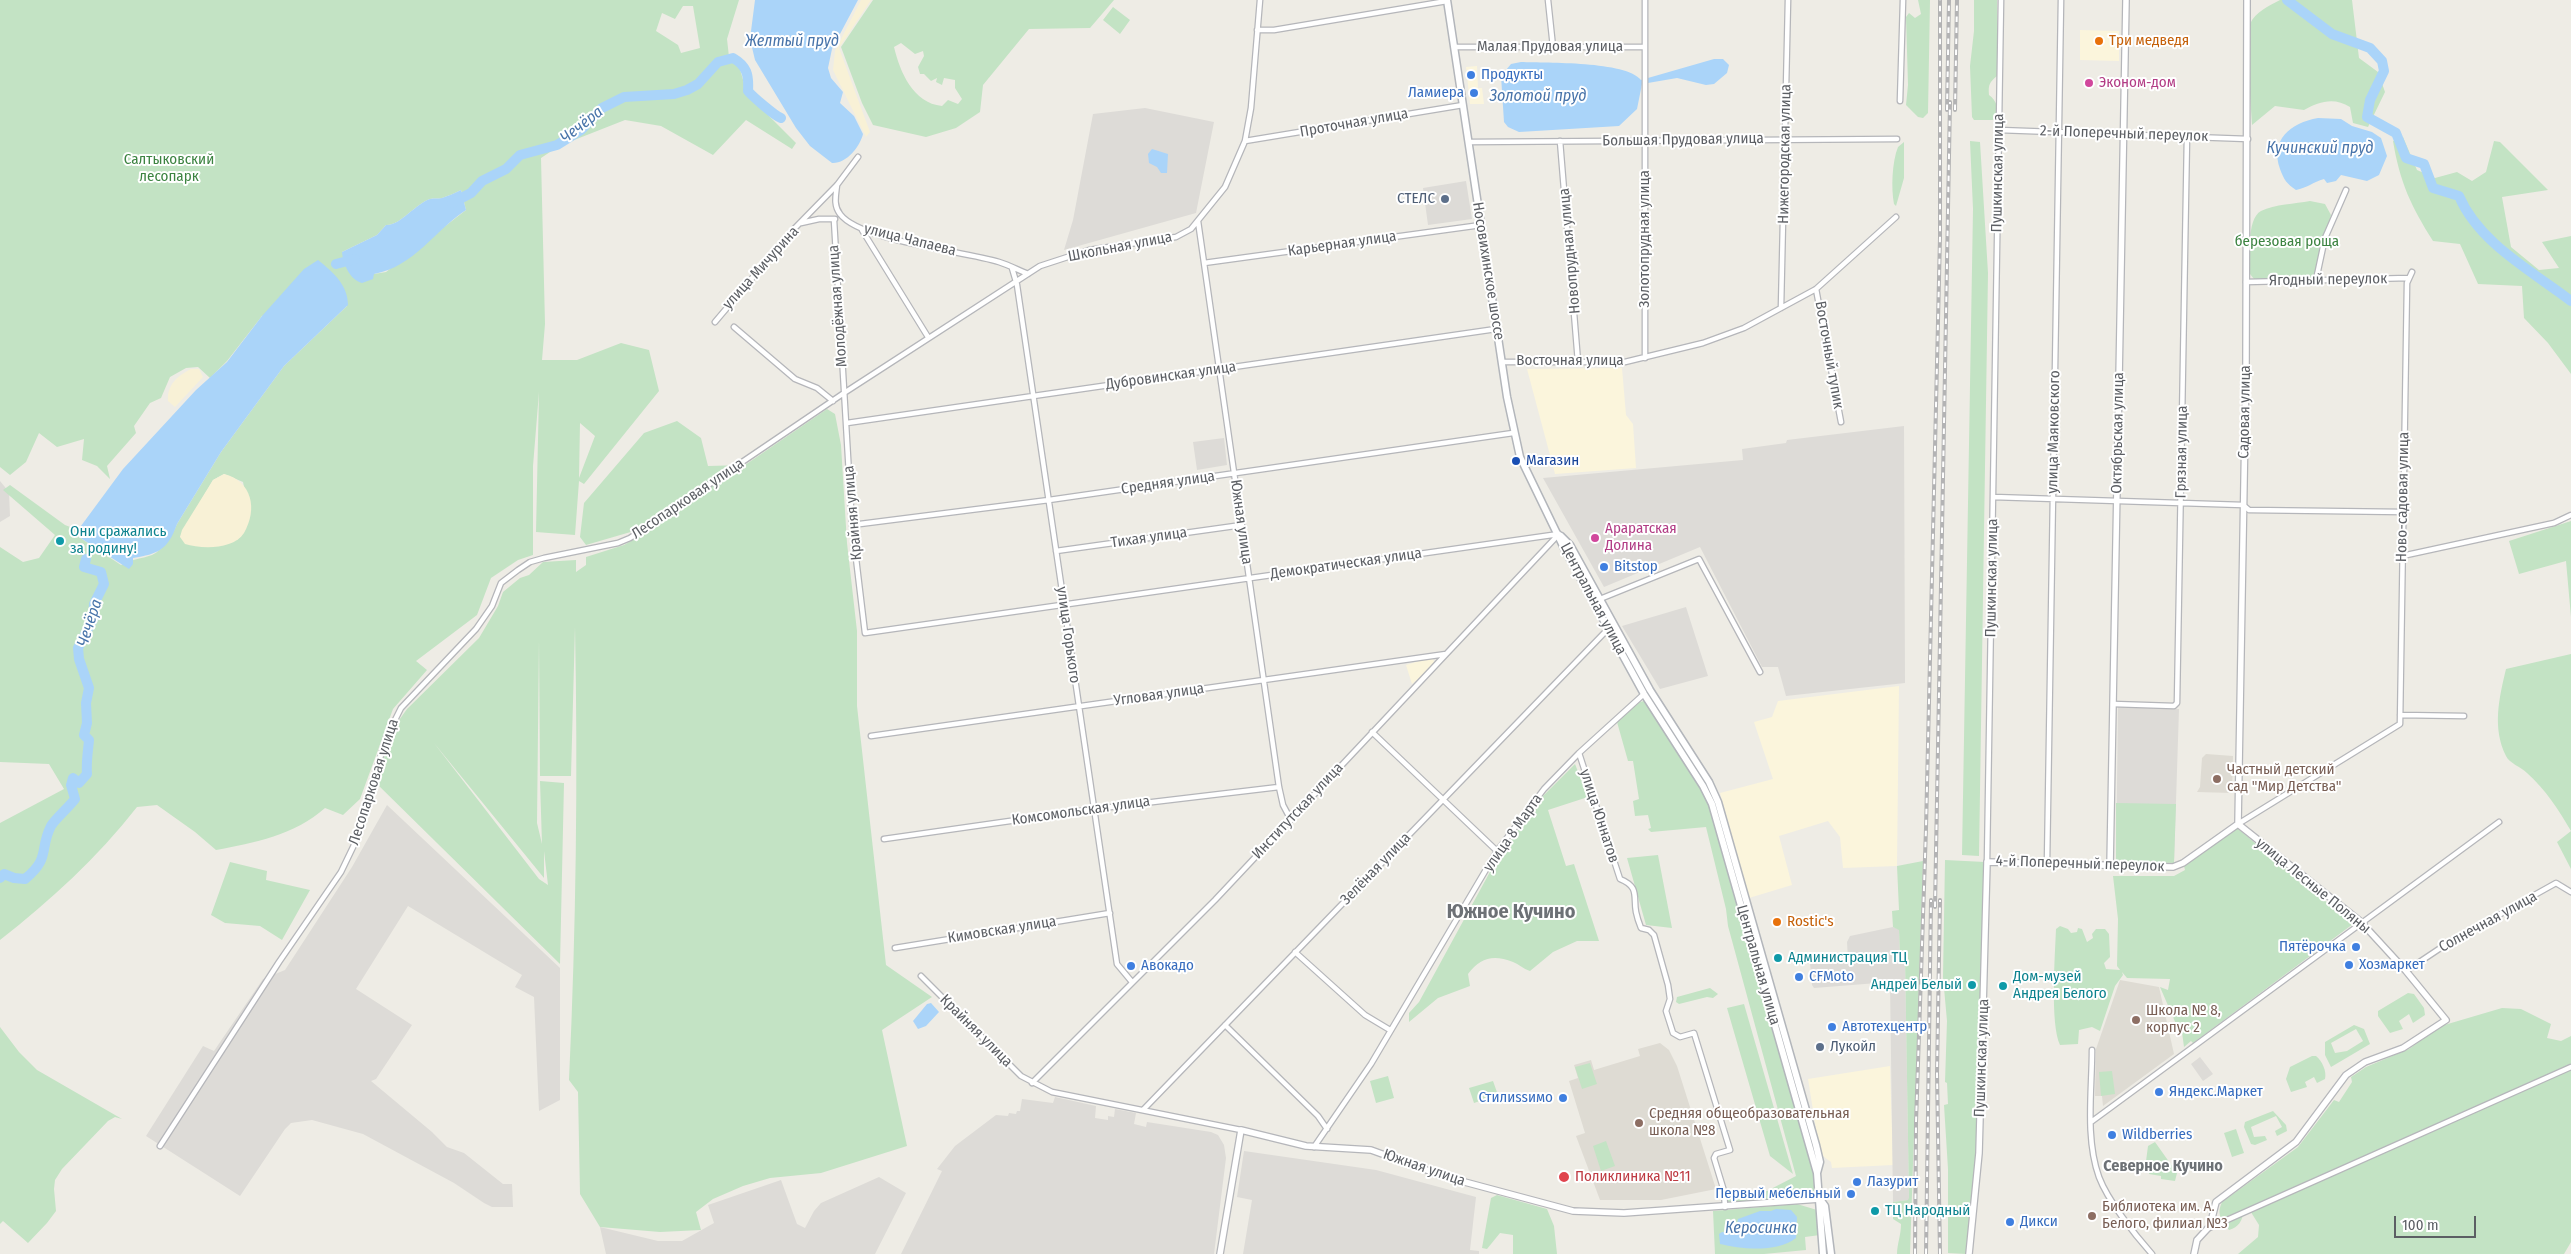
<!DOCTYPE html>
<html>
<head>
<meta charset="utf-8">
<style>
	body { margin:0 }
	#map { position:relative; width:2571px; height:1254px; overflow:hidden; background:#eeece5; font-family:"Fira Sans Condensed",sans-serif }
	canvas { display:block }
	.scale { position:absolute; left:2394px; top:1216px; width:82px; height:22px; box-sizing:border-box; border:2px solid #5c5f64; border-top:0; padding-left:6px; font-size:15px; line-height:18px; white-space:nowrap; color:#5c5f64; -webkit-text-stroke:4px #fff; paint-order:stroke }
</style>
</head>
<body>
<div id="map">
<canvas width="2571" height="1254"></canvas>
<div class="scale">100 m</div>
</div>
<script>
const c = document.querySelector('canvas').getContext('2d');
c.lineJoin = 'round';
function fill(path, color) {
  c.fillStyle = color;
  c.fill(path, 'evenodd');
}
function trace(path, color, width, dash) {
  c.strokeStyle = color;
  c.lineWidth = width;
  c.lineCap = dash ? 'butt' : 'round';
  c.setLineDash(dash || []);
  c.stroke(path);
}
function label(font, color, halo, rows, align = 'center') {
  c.font = font + ' "Fira Sans Condensed",sans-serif';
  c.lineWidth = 4;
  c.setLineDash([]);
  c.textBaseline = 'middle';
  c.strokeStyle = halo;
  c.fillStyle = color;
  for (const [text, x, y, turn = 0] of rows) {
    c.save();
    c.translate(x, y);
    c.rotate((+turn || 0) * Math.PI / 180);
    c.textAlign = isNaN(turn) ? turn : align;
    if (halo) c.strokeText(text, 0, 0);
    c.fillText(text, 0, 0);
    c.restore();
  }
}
fill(new Path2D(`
	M2080 30 2119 31V61L2080 60Z
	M1477 66 1478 88H1482L1484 104H1470L1466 67Z
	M1622 368 1626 415 1633 424 1636 468 1555 474 1527 369Z
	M1432 657 1435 664 1412 684 1406 665Z
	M1899 686 1897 866 1843 868 1840 837 1828 821 1779 836 1792 885 1749 898 1720 793 1773 779 1754 722 1772 717 1778 701Z
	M1890 1066 1893 1165 1832 1168 1831 1162 1820 1154 1808 1079Z`), '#fbf5dc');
fill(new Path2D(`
	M1145 108 1214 122 1196 213 1064 250 1073 220 1093 114Z
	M1466 181 1472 219 1428 225 1423 188Z
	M1904 426 1905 683 1786 696 1778 667H1762L1700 547 1604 587 1543 478 1743 460 1742 449 1786 443 1787 440Z
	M1224 438 1227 465 1197 470 1193 442Z
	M0 481 9 492 10 516 0 522Z
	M1686 607 1708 676 1660 689 1622 626Z
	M2118 707 2179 709 2174 863 2116 861Z
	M387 805 560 968V1100L539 1111 534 997 515 987 522 975 408 906 356 989 412 1025 376 1079 371 1081 432 1132 447 1147 464 1153 503 1184H512L513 1207H492L484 1203 454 1183 363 1134 312 1120 291 1123 285 1129 240 1196 146 1136 203 1046 214 1051 263 979 285 970 352 867Z
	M1893 927 1899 929 1900 956H1905L1909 1198V1200L1893 1202 1890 982 1814 988 1812 985 1810 963 1848 960 1847 942 1850 936Z
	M2200 1057 2213 1074 2203 1081 2191 1064Z
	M1055 1097 1096 1106 1095 1118 1108 1120V1116L1114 1117 1115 1109 1136 1113 1134 1124 1146 1127 1147 1122 1211 1132 1218 1135 1224 1145 1226 1158 1214 1254H901L942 1171 937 1169 955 1146 996 1115 1008 1116 1009 1113 1016 1114 1017 1111H1020L1022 1099 1053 1103Z
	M1244 1151 1376 1170 1476 1197 1470 1250 1479 1251V1254H1243L1252 1200 1237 1197Z
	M879 1177 906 1193 875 1254H606L600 1227 658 1241H682L714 1223 708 1205 781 1180 797 1224 805 1228 814 1211 821 1203Z`), '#dddbd7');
fill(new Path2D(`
	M2206 754 2233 756 2232 793 2197 792 2200 787 2202 758Z
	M2120 980 2159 987 2174 1054 2103 1106 2102 1096H2095L2096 1049Z
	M1660 1043 1669 1050 1677 1066 1716 1189 1661 1200H1600L1576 1136 1585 1133 1569 1081 1578 1078 1574 1065 1591 1060 1594 1070 1640 1056 1638 1049Z`), '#dedbd3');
fill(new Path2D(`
	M0 0H739L727 39 729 57 740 69 747 94 796 143 792 149 746 120 713 155 661 126 625 120 559 146 541 158 545 324 542 360H577L621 343 649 350 659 391 584 484 579 481 575 535 536 532 539 392 533 466V555L518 560 491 578 477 615 416 661 427 670 393 709 360 799 343 815 325 808C295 835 254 843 216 850L195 832 157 805 137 807C97 858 51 900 0 940V823L64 789 49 764 0 762V547L23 562 39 558 55 535 3 490 10 485 65 525 78 530 79 537 121 565C132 559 141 559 152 555 163 550 173 535 177 524L221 452 284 366 347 306 262 316 227 361 210 378 198 367 186 368 170 377 161 398 150 403 134 426 136 433 107 466 110 479 97 466 82 460 84 439 57 447 39 433 26 462 10 475 0 467ZM683 6H693L700 48 681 53 678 45 656 31 662 13 675 19ZM461 190 466 210 386 272 374 274 342 252 377 235 386 225C400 226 415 204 430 199 433 198 438 199 442 198 448 196 455 193 461 190ZM580 423 595 436 579 478V477ZM224 474 243 482C247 504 255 523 237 540L180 537 213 480Z
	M873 0H1114L1090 28 1029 29 983 85 980 112 956 128 926 137 873 125 862 103 841 47ZM901 43 915 54 923 51 924 56 918 67 920 74H924L931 81 937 78 936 82 942 85 944 78 955 80V88L962 99 958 104 948 100 942 106C913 103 900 72 894 47Z
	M1918 0H1930L1928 113 1923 118 1918 117 1906 105 1908 85 1906 17 1909 13 1915 18 1921 14Z
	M1974 0H1997V76C1990 82 1988 84 1989 95 1997 100 2000 112 1995 120H1974L1972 117 1970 66 1974 31Z
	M2280 0H2352L2359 58 2378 72 2385 92 2368 127 2353 123 2350 107C2335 97 2319 101 2304 110L2275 106 2252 125C2251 105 2245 39 2250 24 2255 12 2269 6 2280 0Z
	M1113 7 1130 20 1120 34 1103 20Z
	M2403 137 2417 170 2435 178 2457 172 2472 181 2486 172 2494 141 2500 142 2548 190 2502 197 2511 247 2539 270 2559 268 2542 242 2571 236V374L2548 343 2524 318 2522 286 2478 284 2460 244 2433 241C2411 206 2400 183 2393 141Z
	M1970 141 1980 142 1988 273 1979 856 1962 855 1973 209Z
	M1904 142V178L1896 206 1894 204C1891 188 1892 162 1898 147Z
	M2310 201 2325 204 2331 215 2316 280 2254 279 2250 274C2250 260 2246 219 2261 211 2275 204 2295 204 2310 201Z
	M827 409 835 414 841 445 847 543 857 631V706L886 965 932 997 882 1030 907 1146 821 1173 770 1178 743 1186 713 1199 696 1212 701 1230 660 1232 600 1227 580 1194 578 1092 569 1080C576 929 578 778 575 627L571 776H540L539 640 537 823 542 844 540 781 564 783 560 964 375 782 388 743 397 723 407 709 479 638 498 606 503 592 520 578 529 575 543 562 576 560V572L586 565V557L624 545 636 538 634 531 586 545 580 537 584 503 644 433 677 421 701 438 708 466 745 465ZM434 743 544 878V851L548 885 539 879Z
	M2571 521V617L2566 561 2519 574 2509 541Z
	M2571 654V869L2557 842 2571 831C2558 809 2546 790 2527 773 2521 767 2509 763 2506 756 2492 728 2499 698 2506 669Z
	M1644 701 1648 703 1707 797 1812 1164 1816 1193 1812 1197 1728 1202 1727 1196 1767 1191 1796 1176 1728 926 1726 909 1706 827 1651 832 1648 829 1651 828 1648 815 1635 816 1633 801 1639 799 1633 761H1628L1617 722 1640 702Z
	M1575 764 1588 797 1548 810 1566 866 1574 864 1599 941H1577L1553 952 1530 971C1523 969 1519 964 1513 962 1493 954 1480 958 1468 974L1470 986 1438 998 1409 1022V1013L1419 1002 1497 859 1543 796Z
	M2116 803 2176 804 2174 863 2116 861Z
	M2237 828 2353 924 2193 1043 2191 1041 2184 1047 2181 1025 2176 1024 2160 987 2168 990 2170 979 2127 978 2122 972 2123 975 2115 986 2100 1031 2092 1027 2079 1030 2078 1044 2060 1045C2050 1024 2055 955 2056 929L2060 926 2068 929 2071 933 2077 932 2078 928 2082 929 2087 942 2093 938 2092 934 2096 929H2105L2109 934 2110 957 2104 963 2106 969 2120 970 2117 966 2118 919 2113 876H2174L2185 870 2184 866Z
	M1658 855 1672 928 1646 925 1627 858Z
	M1945 860 1985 862 1976 1159 1966 1254 1948 1253V1169L1944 1105 1948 1104 1947 1083 1945 1082 1947 1021 1943 977Z
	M1923 861 1910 1254H1897C1897 1244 1901 1235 1901 1224L1893 1219V1202L1908 1200 1909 1198 1905 957 1900 956 1899 930 1893 927 1892 911 1899 910 1897 866Z
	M230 862 267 871 266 880 310 890 282 940 260 926 225 923 211 915Z
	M1710 988 1718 994 1713 998 1707 997 1679 1004 1676 1002 1677 997Z
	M2408 993 2414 994 2424 1008 2425 1015 2413 1023 2409 1014 2399 1021 2403 1029 2390 1033 2378 1016V1011Z
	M1744 1004 1793 1174 1770 1156 1727 1008Z
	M2502 1008 2521 1009 2551 1024 2547 1038 2561 1041 2571 1036V1242L2564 1254H2238L2258 1237 2259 1225 2249 1209 2244 1211C2242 1221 2239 1227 2229 1230 2222 1219 2216 1216 2222 1202L2298 1147 2334 1100 2339 1102 2352 1082 2351 1077 2366 1067 2409 1049 2441 1026Z
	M2354 1025 2364 1029 2370 1044 2331 1067 2325 1055V1042ZM2356 1029 2363 1041 2347 1051 2335 1053 2331 1043Z
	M0 1027 19 1052 37 1070 122 1119 115 1117 108 1121 62 1169 55 1180 54 1189 56 1211 47 1223 28 1243 3 1221 0 1224Z
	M2312 1056H2316C2322 1061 2327 1071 2325 1079L2317 1083 2314 1077 2305 1082 2307 1087 2291 1092 2286 1079 2290 1067Z
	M1590 1063 1597 1084 1582 1089 1575 1067Z
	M2112 1071 2115 1094 2101 1096 2099 1072Z
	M1388 1076 1394 1098 1376 1103 1370 1081Z
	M1493 1081 1498 1095 1474 1103 1469 1088Z
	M2273 1111 2286 1125 2287 1131 2277 1136 2275 1131 2282 1127 2276 1116 2251 1127 2254 1137 2265 1136 2267 1140 2255 1145 2251 1144 2244 1127 2245 1122Z
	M2236 1129 2244 1153 2232 1157 2224 1133Z
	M1606 1141 1615 1166 1601 1171 1593 1146Z
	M2155 1142 2177 1173 2175 1181 2161 1179V1176L2149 1174 2150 1170 2145 1169 2148 1146Z
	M1497 1195 1547 1209 1554 1226 1557 1254H1513V1235L1500 1233 1487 1249 1482 1248 1491 1198Z
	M1797 1204 1817 1210 1820 1235 1805 1237 1806 1250 1764 1254H1715L1713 1211Z`), '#c3e3c4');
fill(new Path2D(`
	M861 0H871L839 48 870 132 866 137 833 70 835 51Z
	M191 369H199L203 377 175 407 168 401C167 385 177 376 191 369Z
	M224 474C252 481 258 509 244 533 233 550 201 549 185 544L180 537 182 530 213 480Z`), '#f8f1d6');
fill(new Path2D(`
	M755 0H858L832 49 828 68 831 78 843 92 840 103 854 116 863 134C860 147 846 164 832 163L810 146 796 128 755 60 750 39Z
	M1714 59H1723L1729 65 1727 73 1714 84 1706 85 1677 78 1642 84 1637 109 1619 126 1519 132 1508 127 1504 122 1501 76 1511 64 1521 62C1547 63 1626 61 1641 80Z
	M2318 118 2341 119 2352 126 2372 132 2381 138 2387 156 2379 175 2367 181 2341 175 2336 181 2327 183 2324 179C2313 182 2307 188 2296 190 2287 184 2284 180 2280 169 2270 140 2290 123 2318 118Z
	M1152 149 1168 154 1167 173H1161L1157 167 1149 163 1148 154Z
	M461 190 466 210C435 230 414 267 374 274L373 279 362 283C350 280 343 264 342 252L377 235 386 225C400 226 415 204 430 199 434 198 438 199 442 198 448 196 455 193 461 190Z
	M318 260C333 272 348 285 348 305L284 366 221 452 177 524C168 550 158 554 133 558V564L129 569 79 537 78 530 123 469 196 390 227 362 262 316 304 269Z
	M931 1003 939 1012 926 1026 918 1029 913 1021 927 1004Z
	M1776 1209 1791 1210 1797 1217 1796 1238C1777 1253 1741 1249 1720 1244L1719 1234 1722 1232 1732 1233 1736 1228 1738 1219 1760 1211H1771Z`), '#aad4f9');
trace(new Path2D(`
	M1608 598 1617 594`), '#aad4f9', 2);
trace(new Path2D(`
	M2287 0 2332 34 2370 48 2382 61 2384 71 2370 100 2367 117 2396 133 2406 158 2424 164 2433 188 2459 196C2479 243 2532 271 2571 301
	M452 203 471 193 482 181 506 169 520 155 557 145 581 130 602 108 624 97 674 94 687 90 698 84 718 62 733 58C747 66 749 75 748 91 752 96 775 116 781 118
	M336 264 355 259
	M0 878 4 874 14 878 25 879C51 858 39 849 51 826 55 819 69 807 75 799L71 785 73 778 79 783 87 774C86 762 88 752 89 740L84 735 87 723 86 703 89 688 79 659 78 648 93 619 94 604 104 584 101 572 84 567 86 559`), '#aad4f9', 10);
const minor = new Path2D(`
	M1548 0 1553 47
	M1257 30H1274L1447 1
	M1454 47H1645
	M1900 101 1903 0
	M1999 130 2248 139
	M1245 141 1463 105
	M1560 141 1578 362
	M1469 142 1897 139
	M837 185C836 195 833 205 840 214 860 241 964 251 999 262 1009 265 1018 270 1028 274
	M834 220 852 525 865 633 1559 534
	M1198 221 1279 787 1283 805 1291 820
	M801 223 819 219H835
	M862 230 928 337
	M1204 263 1481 225
	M1012 268 1017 285 1117 964 1132 982
	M2316 280 2325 238 2346 190
	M2246 282 2409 278
	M1816 289 1841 422
	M1781 308 1788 0
	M715 322 792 231 837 185 858 157
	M734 327 795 379 817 388 833 401
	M1645 358V0
	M1502 362H1625L1703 343 1744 328 1816 289 1896 217
	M847 423 1496 329
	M1993 497 2243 505 2249 510 2403 512
	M852 525 1049 500 1513 433
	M1056 551 1242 525
	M2402 556 2554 523 2571 515
	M1600 599 1699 559 1760 672
	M2113 704 2174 706 2177 703 2187 136
	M2400 715 2464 716
	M1372 732 1497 851
	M871 736 1446 654
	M1579 753 1620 879C1640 887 1633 897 1636 912 1637 917 1639 923 1641 928L1649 930 1654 935 1668 985 1670 999 1666 1011 1673 1033 1680 1037 1694 1033 1730 1150 1716 1154 1714 1158 1724 1191 1725 1207
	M2238 824 2400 724 2407 283 2412 272
	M884 839 1094 809 1279 787
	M1987 862 2001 0
	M2047 864 2061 0
	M895 948 1110 913
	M1295 952 1365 1015 1390 1030
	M2406 971 2445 945 2556 883 2571 892
	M921 976 1021 1076 1052 1092 1241 1130
	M1225 1025 1318 1116 1327 1129
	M2092 1050C2092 1091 2085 1138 2099 1177 2108 1201 2135 1235 2152 1254
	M1032 1083 1215 900 1559 534
	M1143 1110 1608 629
	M2091 1122 2499 822
	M160 1146 279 962 341 872 354 845 386 738 401 708 476 629 492 606 501 583 518 570 530 562 544 558 618 543 630 538 844 393 1040 266 1089 250 1176 237 1191 229 1225 187 1245 141 1251 108 1260 0
	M1314 1147 1371 1064 1497 851 1544 789 1579 753 1644 694
	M2209 1228 2571 1067`);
const tertiary = new Path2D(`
	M2238 824 2246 369 2247 0
	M2110 866 2126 0
	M1220 1254 1241 1130 1306 1146 1371 1150 1446 1177 1573 1211 1624 1213 1820 1199
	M1969 1254 1979 1153 1987 862 2173 867 2183 863 2238 824
	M2194 1254 2197 1240 2210 1226 2216 1202 2296 1142 2346 1075 2365 1062 2403 1048 2446 1020 2406 971 2361 922 2238 824`);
const secondary = new Path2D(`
	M1447 0 1507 397 1520 457 1564 548 1644 694 1703 786 1712 804 1817 1173 1823 1254
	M1561 536 1570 545 1650 690 1709 782 1718 802 1816 1145 1820 1162 1817 1173
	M1820 1199 1825 1206 1831 1254`);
trace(minor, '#b5b6ba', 7);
trace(tertiary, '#b5b6ba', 8);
trace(secondary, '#b3b6bb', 9);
trace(minor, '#fff', 4.5);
trace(tertiary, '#fff', 5.5);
trace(secondary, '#fff', 6);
const rail = new Path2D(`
	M1947 110 1949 0
	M1955 110 1957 0
	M1935 907 1950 102
	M1915 1254 1916 1122 1926 828 1940 237V0
	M1926 1254 1931 900
	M1940 1254 1937 1073 1940 900`);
trace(rail, '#b3b3b4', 4);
trace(rail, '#fff', 2, [5.5]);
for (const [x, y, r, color] of [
	[2099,41,5,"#e8710a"],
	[1471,75,5,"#3f7fe0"],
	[2089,83,5,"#d1479c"],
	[1474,93,5,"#3f7fe0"],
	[1445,199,5,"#5c6f8a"],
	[1516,461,5,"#1a4fb4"],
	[1595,538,5,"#d1479c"],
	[60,541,5,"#0f9aa8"],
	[1604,567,5,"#3f7fe0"],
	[2217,779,5,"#8d6e63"],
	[1777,922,5,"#e8710a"],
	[2356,947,5,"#3f7fe0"],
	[1778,958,5,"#0f9aa8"],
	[2349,965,5,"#3f7fe0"],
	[1131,966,5,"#3f7fe0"],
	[1799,977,5,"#3f7fe0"],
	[1972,985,5,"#0f9aa8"],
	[2003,986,5,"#0f9aa8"],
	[2136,1020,5,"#8d6e63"],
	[1832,1027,5,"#3f7fe0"],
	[1820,1047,5,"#5c6f8a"],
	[2159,1092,5,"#3f7fe0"],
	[1563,1098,5,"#3f7fe0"],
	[1639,1123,5,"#8d6e63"],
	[2112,1135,5,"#3f7fe0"],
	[1564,1177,6,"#e0444e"],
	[1857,1182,5,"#3f7fe0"],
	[1851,1194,5,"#3f7fe0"],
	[1875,1211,5,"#0f9aa8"],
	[2092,1216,5,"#8d6e63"],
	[2010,1222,5,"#3f7fe0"]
]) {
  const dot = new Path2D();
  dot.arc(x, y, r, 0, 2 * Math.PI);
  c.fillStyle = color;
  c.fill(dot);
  trace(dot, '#fff', 2);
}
label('15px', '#c56008', '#fff', [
	["Три медведя",2109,41],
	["Rostic's",1787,922]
], 'left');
label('15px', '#5c5f64', '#fff', [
	["Малая Прудовая улица",1550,47],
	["Проточная улица",1354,123,-10],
	["2-й Поперечный переулок",2124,134,2],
	["Большая Прудовая улица",1683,140,-1],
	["Нижегородская улица",1785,154,-89],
	["Пушкинская улица",1998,173,-89],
	["Золотопрудная улица",1645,239,-90],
	["улица Чапаева",910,240,14],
	["Карьерная улица",1342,244,-8],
	["Школьная улица",1120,247,-11],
	["Новопрудная улица",1570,251,-95],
	["улица Мичурина",761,268,-48],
	["Носовихинское шоссе",1488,271,81],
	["Ягодный переулок",2328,280,-1],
	["Молодёжная улица",838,306,-94],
	["Восточный тупик",1829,355,80],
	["Восточная улица",1570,361],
	["Дубровинская улица",1171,376,-8],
	["Садовая улица",2245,412,-89],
	["улица Маяковского",2054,432,-89],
	["Октябрьская улица",2118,433,-89],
	["Грязная улица",2182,452,-89],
	["Средняя улица",1168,483,-8],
	["Ново-садовая улица",2403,497,-89],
	["Лесопарковая улица",688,499,-34],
	["Крайняя улица",853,513,-95],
	["Южная улица",1241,522,82],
	["Тихая улица",1149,538,-8],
	["Демократическая улица",1346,564,-8],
	["Пушкинская улица",1992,578,-89],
	["Центральная улица",1593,599,62],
	["улица Горького",1068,635,82],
	["Угловая улица",1159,695,-8],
	["Лесопарковая улица",374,782,-72],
	["Комсомольская улица",1081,811,-8],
	["Институтская улица",1298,811,-47],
	["улица Юннатов",1599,816,72],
	["улица 8 Марта",1513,833,-55],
	["4-й Поперечный переулок",2080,864,2],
	["Зелёная улица",1376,869,-46],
	["улица Лесные Поляны",2313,886,39],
	["Солнечная улица",2488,922,-29],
	["Кимовская улица",1002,930,-9],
	["Центральная улица",1758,965,74],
	["Крайняя улица",976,1031,45],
	["Пушкинская улица",1982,1058,-88],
	["Южная улица",1424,1168,19]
]);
label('15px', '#366cbe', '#fff', [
	["Продукты",1481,75],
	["Ламиера",1464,93,"right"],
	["Bitstop",1614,567],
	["Пятёрочка",2346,947,"right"],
	["Хозмаркет",2359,965],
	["Авокадо",1141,966],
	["CFMoto",1809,977],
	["Автотехцентр",1842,1027],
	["Яндекс.Маркет",2169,1092],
	["Стилиssимо",1553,1098,"right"],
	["Wildberries",2122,1135],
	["Лазурит",1867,1182],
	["Первый мебельный",1841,1194,"right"],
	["Дикси",2020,1222]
], 'left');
label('15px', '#b23c85', '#fff', [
	["Эконом-дом",2099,83],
	["Араратская",1605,529],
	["Долина",1605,546]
], 'left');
label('15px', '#3c8341', '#fff', [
	["Салтыковский",169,160],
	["лесопарк",169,177],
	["березовая роща",2287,242]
]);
label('15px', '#4e5e75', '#fff', [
	["СТЕЛС",1435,199],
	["Лукойл",1830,1047,"left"]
], 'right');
label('15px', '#164399', '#fff', [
	["Магазин",1526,461]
], 'left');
label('15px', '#0d838f', '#fff', [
	["Они сражались",70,532],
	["за родину!",70,549],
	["Администрация ТЦ",1788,958],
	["Дом-музей",2013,977],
	["Андрея Белого",2013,994],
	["Андрей Белый",1962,985,"right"],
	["ТЦ Народный",1885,1211]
], 'left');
label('15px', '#785e54', '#fff', [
	["Частный детский",2227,770],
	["сад \"Мир Детства\"",2227,787],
	["Школа № 8,",2146,1011],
	["корпус 2",2146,1028],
	["Средняя общеобразовательная",1649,1114],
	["школа №8",1649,1131],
	["Библиотека им. А.",2102,1207],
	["Белого, филиал №3",2102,1224]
], 'left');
label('15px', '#be3a42', '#fff', [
	["Поликлиника №11",1575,1177]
], 'left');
label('italic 16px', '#4874aa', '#fff', [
	["Желтый пруд",792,42],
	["Золотой пруд",1538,97],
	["Чечёра",582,125,-38],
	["Кучинский пруд",2320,149],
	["Чечёра",90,623,-72],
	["Керосинка",1761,1229]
]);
label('bold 16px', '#6d7176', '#fff', [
	["Северное Кучино",2163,1167]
]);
label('bold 20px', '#6d7176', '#fff', [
	["Южное Кучино",1511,912]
]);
</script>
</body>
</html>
